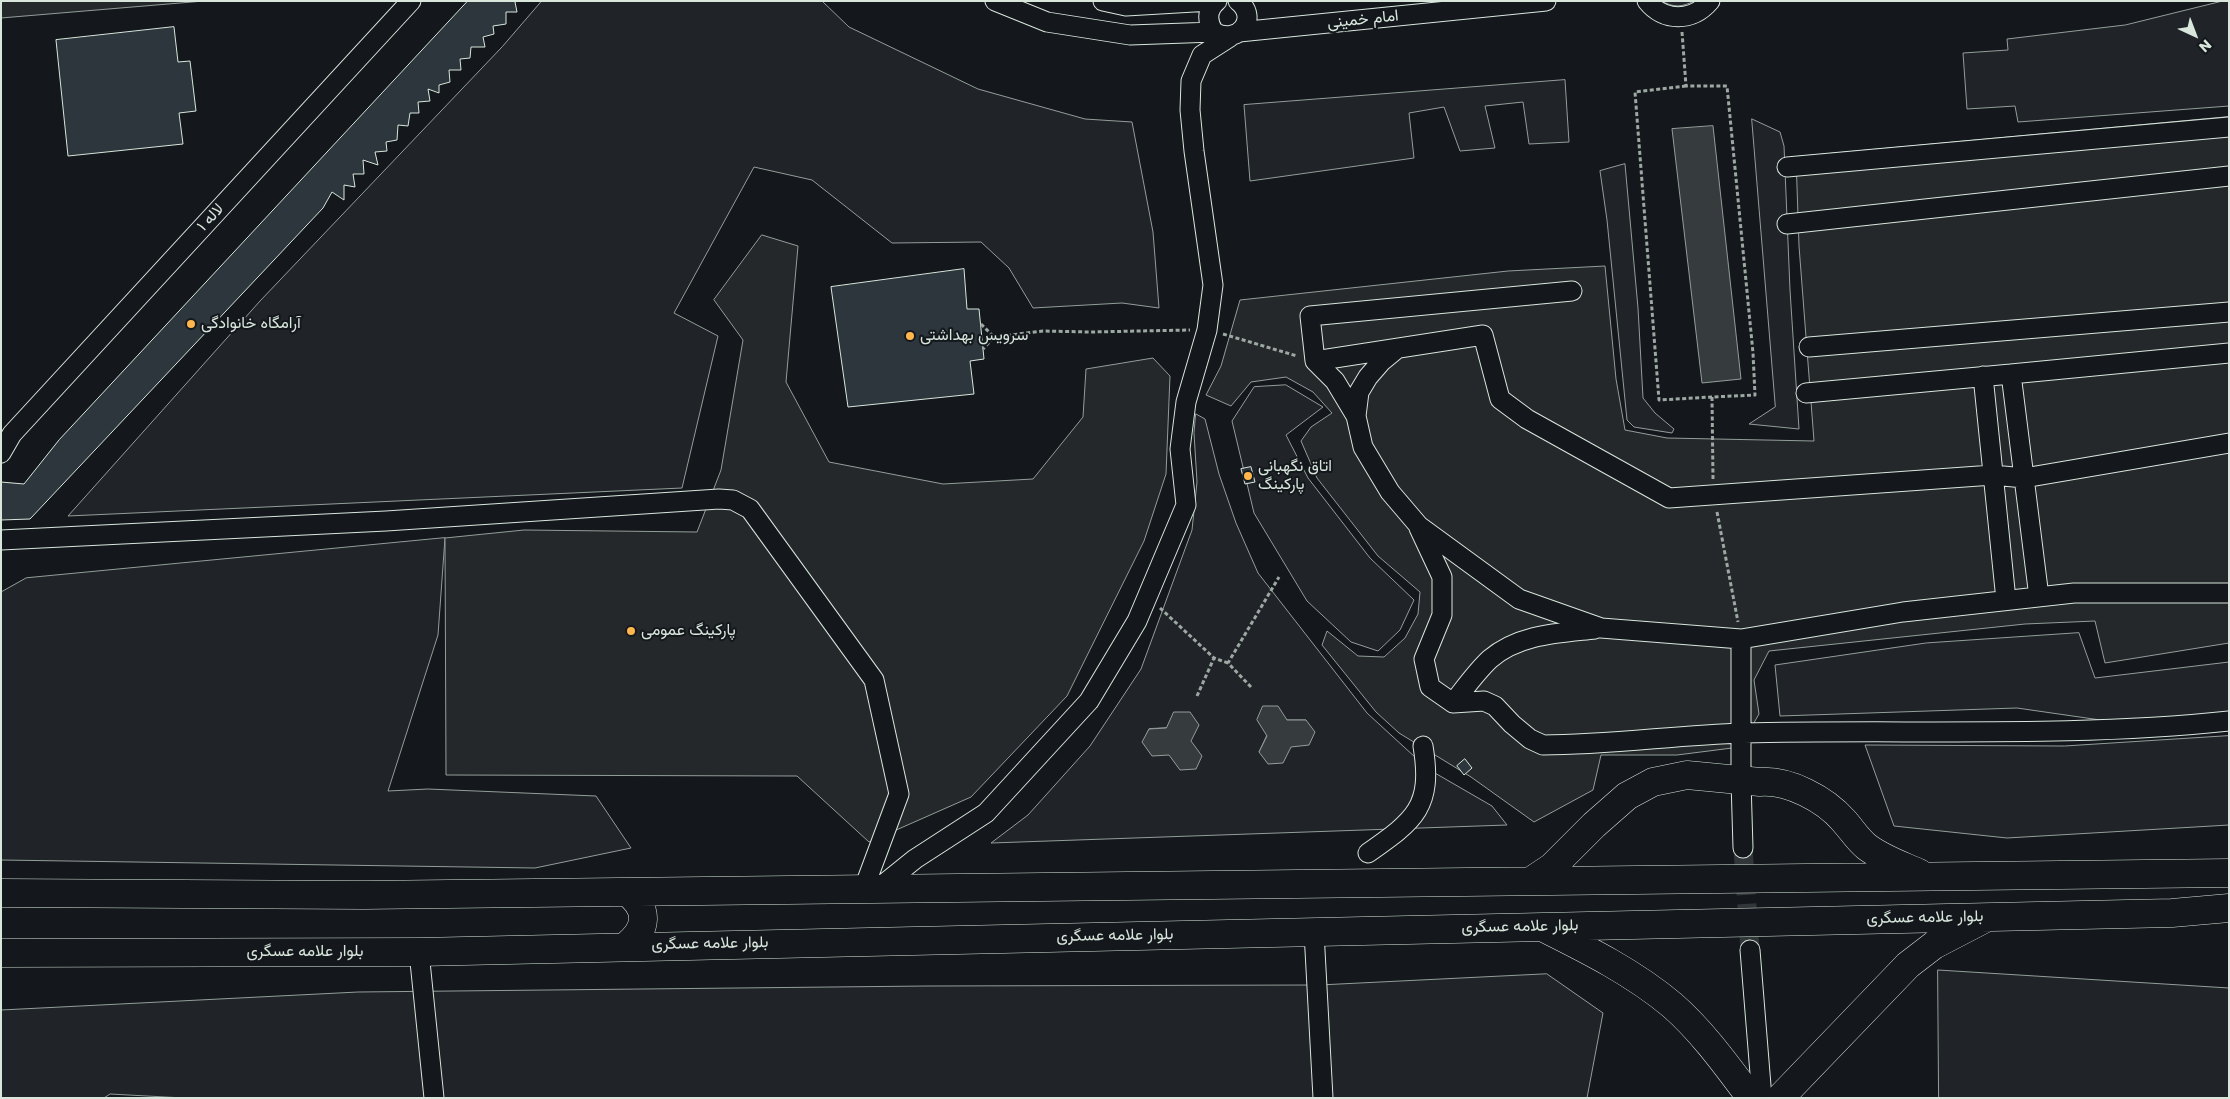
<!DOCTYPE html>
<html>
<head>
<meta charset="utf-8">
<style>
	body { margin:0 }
	#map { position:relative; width:2230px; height:1099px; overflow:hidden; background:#14181c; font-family:Poppins,sans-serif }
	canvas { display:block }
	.frame { position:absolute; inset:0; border:2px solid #d8e6dc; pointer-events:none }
	.north { position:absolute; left:2170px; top:10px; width:50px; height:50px; -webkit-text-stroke:4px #14181c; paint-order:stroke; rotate:137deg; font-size:14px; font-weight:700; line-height:20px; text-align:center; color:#d8e6dc }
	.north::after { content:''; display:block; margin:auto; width:18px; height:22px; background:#d8e6dc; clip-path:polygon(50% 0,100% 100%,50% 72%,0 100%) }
</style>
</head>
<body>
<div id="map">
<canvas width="2230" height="1099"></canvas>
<div class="frame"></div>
<div class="north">N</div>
</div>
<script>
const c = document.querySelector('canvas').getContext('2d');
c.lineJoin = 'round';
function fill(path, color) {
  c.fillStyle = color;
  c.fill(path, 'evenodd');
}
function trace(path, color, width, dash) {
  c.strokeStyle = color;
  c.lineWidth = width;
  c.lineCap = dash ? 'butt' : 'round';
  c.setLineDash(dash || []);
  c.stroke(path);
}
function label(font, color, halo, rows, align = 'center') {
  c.font = font + ' Poppins,Vazirmatn,sans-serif';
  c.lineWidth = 4;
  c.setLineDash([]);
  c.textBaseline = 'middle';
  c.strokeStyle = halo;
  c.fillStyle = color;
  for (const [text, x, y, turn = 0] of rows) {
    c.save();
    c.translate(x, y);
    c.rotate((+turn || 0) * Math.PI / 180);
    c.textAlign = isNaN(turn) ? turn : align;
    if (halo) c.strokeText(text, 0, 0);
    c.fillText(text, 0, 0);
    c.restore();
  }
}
const green = new Path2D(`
	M542 1H822L849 27 978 89 1085 119 1132 122 1153 232 1159 308 1122 303 1033 308 1009 268 981 242 892 243 812 180 754 167 674 313 718 336 682 488 68 516 260 301 502 47Z
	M1662 1H1694C1683 7 1673 8 1662 1Z
	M2223 1H2229V106L2018 122 2015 106 1967 109 1963 53 2008 50 2007 39 2125 25Z
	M1565 80 1569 142 1529 144 1523 102 1485 106 1495 148 1460 151 1444 107 1409 113 1414 158 1250 181 1244 105Z
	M1752 119 1780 132 1784 146 1790 290 1799 429 1749 424 1775 407Z
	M1625 164 1638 308 1643 398 1655 413 1674 429 1672 433 1634 427 1627 420 1607 220 1600 171Z
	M1286 385 1323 407 1286 435 1308 478 1370 558 1414 600 1400 630 1378 651 1351 642 1307 601 1254 513 1232 421 1254 387Z
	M1196 414 1205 419 1219 474 1236 523 1258 573 1367 713 1428 769 1492 806 1507 825 991 843 1028 815 1090 746 1141 669 1192 530 1197 482 1194 433ZM1287 720H1306L1291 747 1259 752 1267 735ZM1166 728 1143 743 1149 729Z
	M445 538 438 635 388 791 428 789 596 796 631 848 535 868 1 860V592L26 578Z
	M2079 633 2095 678 2229 662V717L2135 725 2017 708 1780 716 1775 665 1926 643Z
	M2229 736V825L2007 838 1894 826 1865 745 2064 746Z
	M1938 970 2229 988V1098H1939Z
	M1547 974 1603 1013 1587 1098H184L110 1094 104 1098H1V1010L358 992 926 986 1319 985Z`);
fill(green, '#202428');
trace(green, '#939e99', 1);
const parking = new Path2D(`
	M1 1H204L1 18Z
	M2229 117V643L2105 663 2095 621 2025 624 1769 651 1754 680 1759 714 1740 747 1677 755H1601L1593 790 1534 822 1471 777 1399 733 1376 712 1322 645 1327 631 1358 656 1384 657 1405 638 1418 614 1420 592 1378 556 1317 478 1301 441 1311 427 1332 413 1313 392 1286 377 1251 382 1231 406 1206 395 1221 366 1240 300 1508 271 1605 266 1616 379 1625 430 1667 438 1814 441 1799 246 1796 157Z
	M762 235 798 246 786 382 829 462 943 484 1033 479 1083 417 1086 369 1153 358 1170 376 1166 474 1144 541 1067 696 971 797 869 842 797 776 446 775 445 538 524 530 697 532 721 470 743 340 714 300Z`);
fill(parking, '#24282b');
trace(parking, '#939e99', 1);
const water = new Path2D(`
	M1713 126 1741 379 1702 383 1672 129Z
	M1263 706H1278L1287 720H1306L1315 732 1309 745 1291 747 1283 763 1268 764 1259 752 1267 736 1257 720Z
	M1174 712H1190L1199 725 1191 741 1202 756 1196 769 1180 770 1169 755 1152 756 1142 742 1149 729 1166 728Z`);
fill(water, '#363b3e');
trace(water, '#939e99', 1);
const building = new Path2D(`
	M468 1H517L515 2 517 12H506V24L493 26 494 34 483 37 485 47H471L470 58 460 59 461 70H449L450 82 439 85V93L428 89 430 101 418 102 419 113H410L408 126 398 125 397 140 386 142 387 151 375 152 378 165 363 160 364 174H353L355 187 344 185V200L332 192 323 208 30 519 1 520V482L24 484 59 440Z
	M174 27 178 62 190 61 196 111 179 113 183 144 68 156 56 40Z
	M964 269 967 309H979L984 359 970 361 974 394 848 407 831 287Z
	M1251 467 1255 482 1245 484 1241 469Z
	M1465 759 1472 768 1464 775 1457 766Z`);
fill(building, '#2c363c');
trace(building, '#d8e6dc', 1);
trace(new Path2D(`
	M1743 848 1750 950`), '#313739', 19, [19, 9]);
const minor = new Path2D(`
	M995 1 1047 22 1130 35 1214 32
	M1103 1 1126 6 1211 1
	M1217 1C1206 10 1207 22 1214 32 1238 46 1260 18 1238 1
	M1647 1C1664 22 1692 22 1710 1
	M1239 32 1546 1
	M1787 167 2229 127
	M1787 224 2229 176
	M1809 347 2229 312
	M1398 348 1381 362 1368 377 1359 392 1356 416 1363 447 1390 492 1419 526 1519 599 1601 628 1741 639 1903 612 2074 593H2229
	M1315 361 1483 335 1500 399 1527 419 1669 498 1993 475 2024 478 2229 443
	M1983 376 2006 600
	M1806 393 2011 374
	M1356 416 1335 381 1315 361 1310 316 1572 291
	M1 453 12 434 411 1
	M1419 528 1442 577V615L1424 659 1430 687 1453 703 1484 701 1495 706 1512 724 1530 739 1543 745C1610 745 1676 735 1743 733 1904 729 2068 738 2229 721
	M1 540 386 521 719 499 733 500 750 509 874 680 899 794 864 888
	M2039 597 2011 374 2229 353
	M1741 639V781L1743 848
	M1453 703C1465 688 1476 672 1490 659 1519 634 1559 633 1595 629
	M1368 853C1415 820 1433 807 1423 746
	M879 888 915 859 986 813 1089 701 1137 621 1186 505 1180 449 1186 402 1207 330 1213 285 1194 151 1190 110 1191 81 1202 55 1230 37
	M1314 932 1323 1098
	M1750 950 1762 1098
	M419 952 434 1098`);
const highway = new Path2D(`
	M1531 881 1552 867 1594 825 1627 796 1653 782 1687 775 1760 782C1789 780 1825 799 1844 821 1852 830 1858 840 1867 847 1883 859 1901 865 1919 873
	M1 893 364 895 2229 873
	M1544 928C1588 950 1634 973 1672 1005 1702 1031 1727 1066 1751 1098
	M626 946C648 929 649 909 627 892
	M1 953 419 952 2172 913 2229 908
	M1780 1098 1908 965 1934 945 1984 919`);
trace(minor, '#d8e6dc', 21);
trace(highway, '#d8e6dc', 29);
trace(new Path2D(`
	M1682 32 1686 86H1727L1753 353 1755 395 1712 397 1713 479
	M1686 86 1635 92 1659 400 1712 397
	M981 324 994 337 983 349
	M1223 334 1297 356
	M994 337 1043 331 1090 332 1190 330
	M1717 512 1738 622
	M1160 608 1214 658 1228 663
	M1251 687 1228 663 1279 577
	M1197 696 1214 658`), '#9da8a2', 3, [4, 2.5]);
trace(minor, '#14181c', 19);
trace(highway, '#14181c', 28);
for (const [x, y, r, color] of [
	[191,324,5,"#ffb74d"],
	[910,336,5,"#ffb74d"],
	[1248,476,5,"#ffb74d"],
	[631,631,5,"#ffb74d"]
]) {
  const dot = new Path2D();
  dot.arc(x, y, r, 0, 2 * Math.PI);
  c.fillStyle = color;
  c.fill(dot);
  trace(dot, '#14181c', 2);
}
label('16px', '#d8e6dc', '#14181c', [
	["امام خمینی",1363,20,-6],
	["لاله ۱",211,218,-47],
	["بلوار علامه عسگری",1925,918,-1],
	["بلوار علامه عسگری",1520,927,-1],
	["بلوار علامه عسگری",1115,936,-1],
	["بلوار علامه عسگری",710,944,-1],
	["بلوار علامه عسگری",305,952]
]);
label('16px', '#d8e6dc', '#14181c', [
	["آرامگاه خانوادگی",201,324],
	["سرویس بهداشتی",920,336],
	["اتاق نگهبانی",1258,467],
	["پارکینگ",1258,485],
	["پارکینگ عمومی",641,631]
], 'left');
</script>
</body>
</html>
